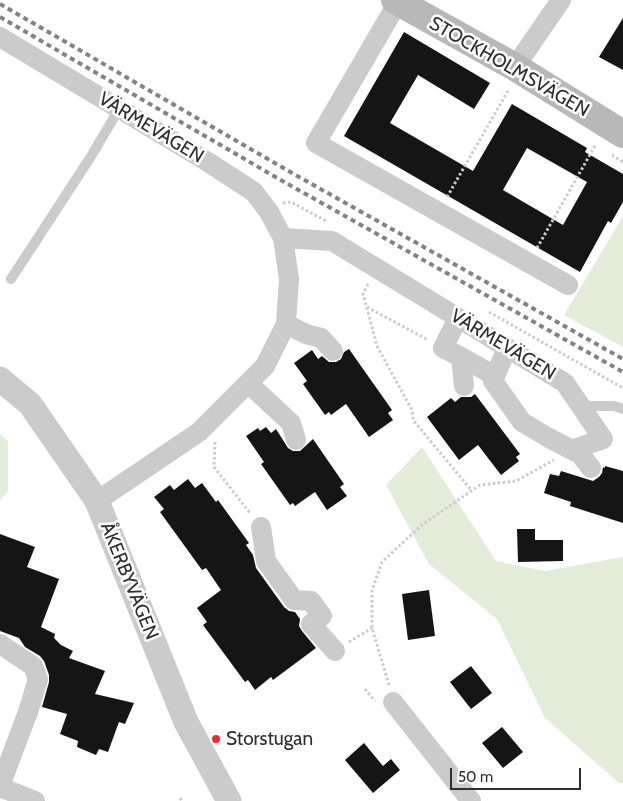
<!DOCTYPE html>
<html>
<head>
<meta charset="utf-8">
<style>
	body { margin:0 }
	#map { position:relative; width:623px; height:801px; overflow:hidden; background:#fff; font-family:Cabin,sans-serif }
	canvas { display:block }
	.scale { position:absolute; left:450px; top:768px; width:131px; height:22px; box-sizing:border-box; border:2px solid #2e2e2e; border-top:0; padding-left:6px; font-size:15px; line-height:18px; white-space:nowrap; color:#2e2e2e; -webkit-text-stroke:4px #fff; paint-order:stroke }
</style>
</head>
<body>
<div id="map">
<canvas width="623" height="801"></canvas>
<div class="scale">50 m</div>
</div>
<script>
const c = document.querySelector('canvas').getContext('2d');
c.lineJoin = 'round';
function fill(path, color) {
  c.fillStyle = color;
  c.fill(path, 'evenodd');
}
function trace(path, color, width, dash) {
  c.strokeStyle = color;
  c.lineWidth = width;
  c.lineCap = dash ? 'butt' : 'round';
  c.setLineDash(dash || []);
  c.stroke(path);
}
function label(font, color, halo, rows, align = 'center') {
  c.font = font + ' Cabin,sans-serif';
  c.lineWidth = 5;
  c.setLineDash([]);
  c.textBaseline = 'middle';
  c.strokeStyle = halo;
  c.fillStyle = color;
  for (const [text, x, y, turn = 0] of rows) {
    c.save();
    c.translate(x, y);
    c.rotate((+turn || 0) * Math.PI / 180);
    c.textAlign = isNaN(turn) ? turn : align;
    if (halo) c.strokeText(text, 0, 0);
    c.fillText(text, 0, 0);
    c.restore();
  }
}
fill(new Path2D(`
	M623 216V347L564 315Z
	M0 434 8 441V491L0 501Z
	M422 447 496 561 545 571 623 557V783H619L545 718 497 619 429 564 386 485Z`), '#e4ecda');
fill(new Path2D(`
	M623 18V70L599 57Z
	M404 32 490 83 474 109 418 75 390 123 473 171 512 104 587 148 585 152 623 174V202L611 223 608 221 580 272 344 136ZM527 148 587 182 563 225 503 190Z
	M349 349 392 410 388 413 393 420 369 437 346 404 331 415 329 412 325 415 303 384 307 381 294 363 312 350 318 359 322 356 329 362H336L341 359 344 352Z
	M475 394 520 454 516 457 519 461 501 475 478 445 459 460 427 417 451 398 455 402 461 397H471Z
	M266 427 271 433 276 429 288 448 293 451H300L313 439 344 484 340 487 347 496 327 510 315 492 295 506 293 503 290 505 261 464 264 462 246 436 258 428 260 431Z
	M605 466 623 471V523L570 506 571 502 544 493 550 474 559 476 561 471 593 481 599 477 602 473 603 467 605 468Z
	M188 479 195 488 202 483 216 502 218 500 249 543 246 545 253 555 256 568 284 607 289 611 295 612 300 619 299 626 302 631 316 648 273 680 271 677 255 690 248 680 245 682 203 625 207 622 197 608 221 590 206 568 202 570 160 512 164 509 154 497 170 485 174 490Z
	M517 529H535V540H563V561L518 562Z
	M0 534 35 547 27 567 59 579 41 627 55 634 54 638 61 645 73 651 69 658 105 671 95 694 134 703 125 724 119 722 108 752 99 749 96 755 77 747 78 741 60 734 67 714 42 707 49 682V675L44 661 40 656 25 647 19 638 0 631Z
	M429 590 435 636 408 640 402 594Z
	M471 666 492 693 471 709 450 682Z
	M502 727 523 752 503 768 482 743Z
	M364 743 383 766 391 759 400 770 373 793 345 760Z`), '#151515');
trace(new Path2D(`
	M612 155 623 162
	M447 197 509 89
	M283 203 291 202 326 221
	M537 248 596 144
	M368 284 363 294 377 346 412 410 413 420 472 491
	M367 307 428 340
	M489 312 623 388
	M215 442 214 467 250 513
	M349 642 372 628
	M389 685 372 628V590L382 562 423 524 480 485 516 481 554 460
	M365 689 375 701
	M180 798 182 801`), '#cbcbcb', 3, [2.5, 2.5]);
trace(new Path2D(`
	M11 279 90 158 119 109
	M581 406H614L623 409`), '#cbcbcb', 10);
trace(new Path2D(`
	M398 2 316 143 568 285
	M0 37 208 162 254 192 269 212 283 238 289 279 286 324 265 366 199 432 97 501
	M515 67 561 0
	M283 238 332 241 565 383 603 439 572 450
	M458 318 443 348 461 357 464 386
	M286 324 306 334 321 338 333 351
	M507 348 493 381 522 422 549 438 580 454 591 468
	M461 357 495 376
	M248 383 291 423 296 440
	M261 527 266 561 294 600 311 601 322 616 311 624 335 651
	M0 644 33 666 38 679 28 712 0 786
	M393 702 471 801
	M0 787 35 801`), '#cbcbcb', 20);
trace(new Path2D(`
	M0 379 30 404 97 501 186 722 229 801`), '#cbcbcb', 25);
trace(new Path2D(`
	M395 0 515 67 623 134`), '#b8b8b8', 28);
trace(new Path2D(`
	M0 4 285 169 623 359
	M0 17 279 179 623 372`), '#838383', 4, [5, 4]);
for (const [x, y, r, color] of [
	[216,739,5,"#ee2638"]
]) {
  const dot = new Path2D();
  dot.arc(x, y, r, 0, 2 * Math.PI);
  c.fillStyle = color;
  c.fill(dot);
  trace(dot, '#fff', 2);
}
label('19px', '#2e2e2e', '#fff', [
	["STOCKHOLMSVÄGEN",509,67,30],
	["VÄRMEVÄGEN",151,128,31],
	["VÄRMEVÄGEN",503,345,31],
	["ÅKERBYVÄGEN",129,581,68]
]);
label('19px', '#2e2e2e', '#fff', [
	["Storstugan",226,739]
], 'left');
</script>
</body>
</html>
